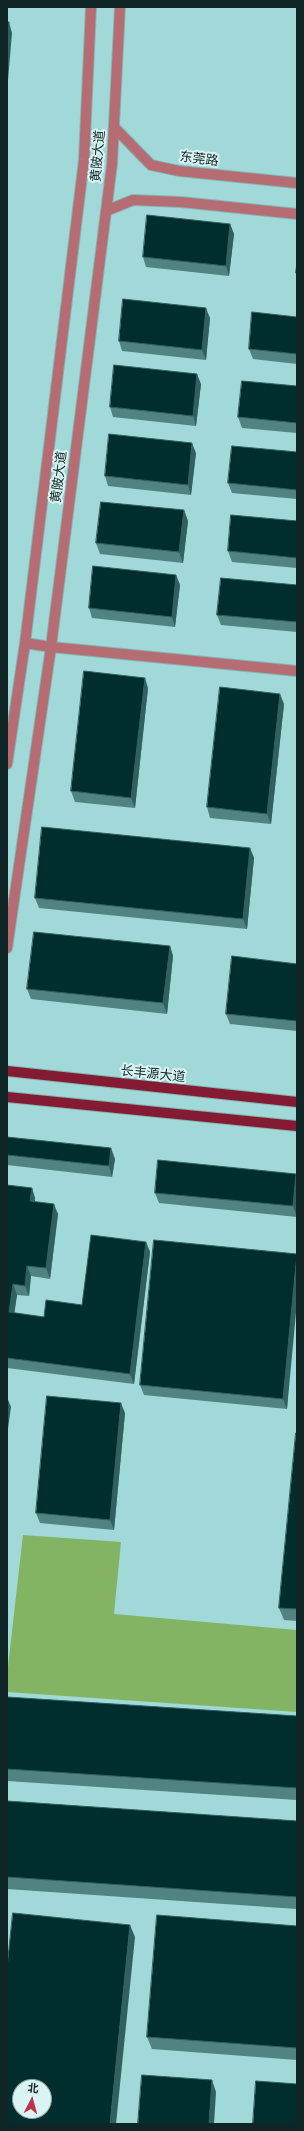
<!DOCTYPE html>
<html>
<head>
<meta charset="utf-8">
<style>
	body { margin:0 }
	#map { position:relative; width:304px; height:2131px; overflow:hidden; background:#a1d9d8; font-family:"Public Sans","Noto Sans SC",sans-serif }
	canvas { display:block }
	.frame { position:absolute; inset:0; border:8px solid #102626; pointer-events:none }
	.north { position:absolute; left:12px; top:2079px; width:40px; height:40px; box-sizing:border-box; background:#d9f4f3; border:1px solid #89a2a1; border-radius:50%; rotate:6deg; font-size:11px; font-weight:700; line-height:16px; text-align:center; color:#102626 }
	.north::after { content:''; display:block; margin:auto; width:14px; height:18px; background:#c1304e; clip-path:polygon(50% 0,100% 100%,50% 72%,0 100%) }
</style>
</head>
<body>
<div id="map">
<canvas width="304" height="2131"></canvas>
<div class="frame"></div>
<div class="north">北</div>
</div>
<script>
const c = document.querySelector('canvas').getContext('2d');
c.lineJoin = 'round';
function fill(path, color) {
  c.fillStyle = color;
  c.fill(path, 'evenodd');
}
function trace(path, color, width, dash) {
  c.strokeStyle = color;
  c.lineWidth = width;
  c.lineCap = dash ? 'butt' : 'round';
  c.setLineDash(dash || []);
  c.stroke(path);
}
function label(font, color, halo, rows, align = 'center') {
  c.font = font + ' "Public Sans","Noto Sans SC",sans-serif';
  c.lineWidth = 4;
  c.setLineDash([]);
  c.textBaseline = 'middle';
  c.strokeStyle = halo;
  c.fillStyle = color;
  for (const [text, x, y, turn = 0] of rows) {
    c.save();
    c.translate(x, y);
    c.rotate((+turn || 0) * Math.PI / 180);
    c.textAlign = isNaN(turn) ? turn : align;
    if (halo) c.strokeText(text, 0, 0);
    c.fillText(text, 0, 0);
    c.restore();
  }
}
fill(new Path2D(`
	M23 1535 121 1542 114 1614 297 1630V1712L7 1692V1675Z`), '#83b464');
const minor = new Path2D(`
	M114 127 151 165 179 171 297 183
	M106 211 133 200 181 202 297 214
	M25 643 51 647 297 671
	M7 764 25 643 84 160 91 7
	M7 948 51 647 112 164 120 7`);
const major = new Path2D(`
	M7 1071 297 1102
	M7 1097 297 1126`);
trace(minor, '#84b5b4', 12);
trace(major, '#84b5b4', 12);
trace(minor, '#b56d73', 10);
trace(major, '#841b32', 10);
fill(new Path2D(`
	M230 224 234 234 229 276 146 267 143 257Z
	M297 317V364L253 359 249 349Z
	M210 318 206 360 122 351 119 341Z
	M201 384 196 426 113 417 110 407Z
	M297 386V433L242 428 238 417Z
	M297 452V499L232 493 228 483Z
	M196 453 191 495 108 486 105 476Z
	M184 510 188 521 183 563 100 554 96 543Z
	M297 521V568L232 562 228 551Z
	M176 575 180 585 175 627 92 618 89 608Z
	M297 585V632L221 625 217 615Z
	M148 688 135 808 75 802 71 791Z
	M284 704 271 824 210 818 207 807Z
	M250 848 254 858 247 929 39 908 35 898Z
	M170 946 173 956 167 1014 31 999 27 989Z
	M297 964V1031L230 1024 226 1014Z
	M7 1137 115 1159 112 1177 7 1165Z
	M296 1174 297 1176V1217L159 1203 155 1193Z
	M7 1185 32 1188 35 1198V1202L58 1214 50 1279 31 1276 29 1296 17 1295 14 1313 44 1317 82 1305 146 1242 150 1252 134 1384 7 1368Z
	M297 1254 287 1409 144 1395 140 1385Z
	M125 1413 114 1530 40 1523 36 1513Z
	M297 1433V1621L284 1620 279 1608Z
	M7 1697 297 1716V1800L7 1781Z
	M7 1801 297 1821V1909L7 1889Z
	M297 1926V2060L152 2049 147 2037Z`), '#508382');
fill(new Path2D(`
	M9 22 12 33 7 92V41Z
	M230 224 234 234 229 276 226 266Z
	M206 308 210 318 206 360 202 350Z
	M197 374 201 384 196 426 193 416Z
	M192 443 196 453 191 495 188 485Z
	M184 510 188 521 183 563 179 552Z
	M176 575 180 585 175 627 172 617Z
	M145 678 148 688 135 808 131 798Z
	M280 694 284 704 271 824 267 814Z
	M250 848 254 858 247 929 243 919Z
	M170 946 173 956 167 1014 163 1003Z
	M111 1148 115 1159 112 1177 109 1166Z
	M296 1174 297 1176V1217L293 1206Z
	M32 1188 35 1198 34 1211 30 1201Z
	M54 1204 58 1214 50 1279 46 1268Z
	M146 1242 150 1252 134 1384 130 1374Z
	M297 1254V1302L287 1409 283 1399Z
	M27 1266 31 1276 29 1296 25 1286Z
	M13 1284 17 1295 13 1323 9 1312Z
	M7 1397 11 1407 7 1436Z
	M121 1403 125 1413 114 1530 110 1520Z
	M130 1925 135 1937 116 2124H110Z
	M212 2080 216 2092 214 2124H209Z`), '#306160');
const building = new Path2D(`
	M7 22H9L7 41Z
	M147 215 230 224 226 266 143 257Z
	M297 263V273H296Z
	M123 299 206 308 202 350 119 341Z
	M252 312 297 317V354L249 349Z
	M114 365 197 374 193 416 110 407Z
	M242 381 297 386V423L238 417Z
	M109 434 192 443 188 485 105 476Z
	M232 446 297 452V490L228 483Z
	M101 502 184 510 179 552 96 543Z
	M231 515 297 521V558L228 551Z
	M93 566 176 575 172 617 89 608Z
	M221 578 297 585V622L217 615Z
	M84 671 145 678 131 798 71 791Z
	M220 687 280 694 267 814 207 807Z
	M42 827 250 848 243 919 35 898Z
	M34 932 170 946 163 1003 27 989Z
	M232 956 297 964V1021L226 1014Z
	M7 1137 111 1148 109 1166 7 1155Z
	M158 1160 296 1174 293 1206 155 1193Z
	M7 1185 32 1188 30 1201 54 1204 46 1268 27 1266 25 1286 13 1284 9 1312 44 1317 46 1300 82 1305 91 1235 146 1242 130 1374 7 1358Z
	M154 1240 297 1254 283 1399 140 1385Z
	M47 1396 121 1403 110 1520 36 1513Z
	M296 1433H297V1609L279 1608Z
	M7 1697 297 1716V1788L7 1769Z
	M7 1801 297 1821V1897L7 1877Z
	M13 1913 130 1925 110 2124H7V1968ZM20 2087H44V2111H20Z
	M157 1915 297 1926V2048L147 2037Z
	M142 2075 212 2080 209 2124H138Z
	M256 2081 297 2084V2124H253Z`);
fill(building, '#002d2d');
trace(building, '#306160', 1);
label('13px', '#102626', '#d9f4f3', [
	["黄陂大道",98,156,-85],
	["东莞路",199,159,7],
	["黄陂大道",59,477,-83],
	["长丰源大道",153,1074,6]
]);
</script>
</body>
</html>
